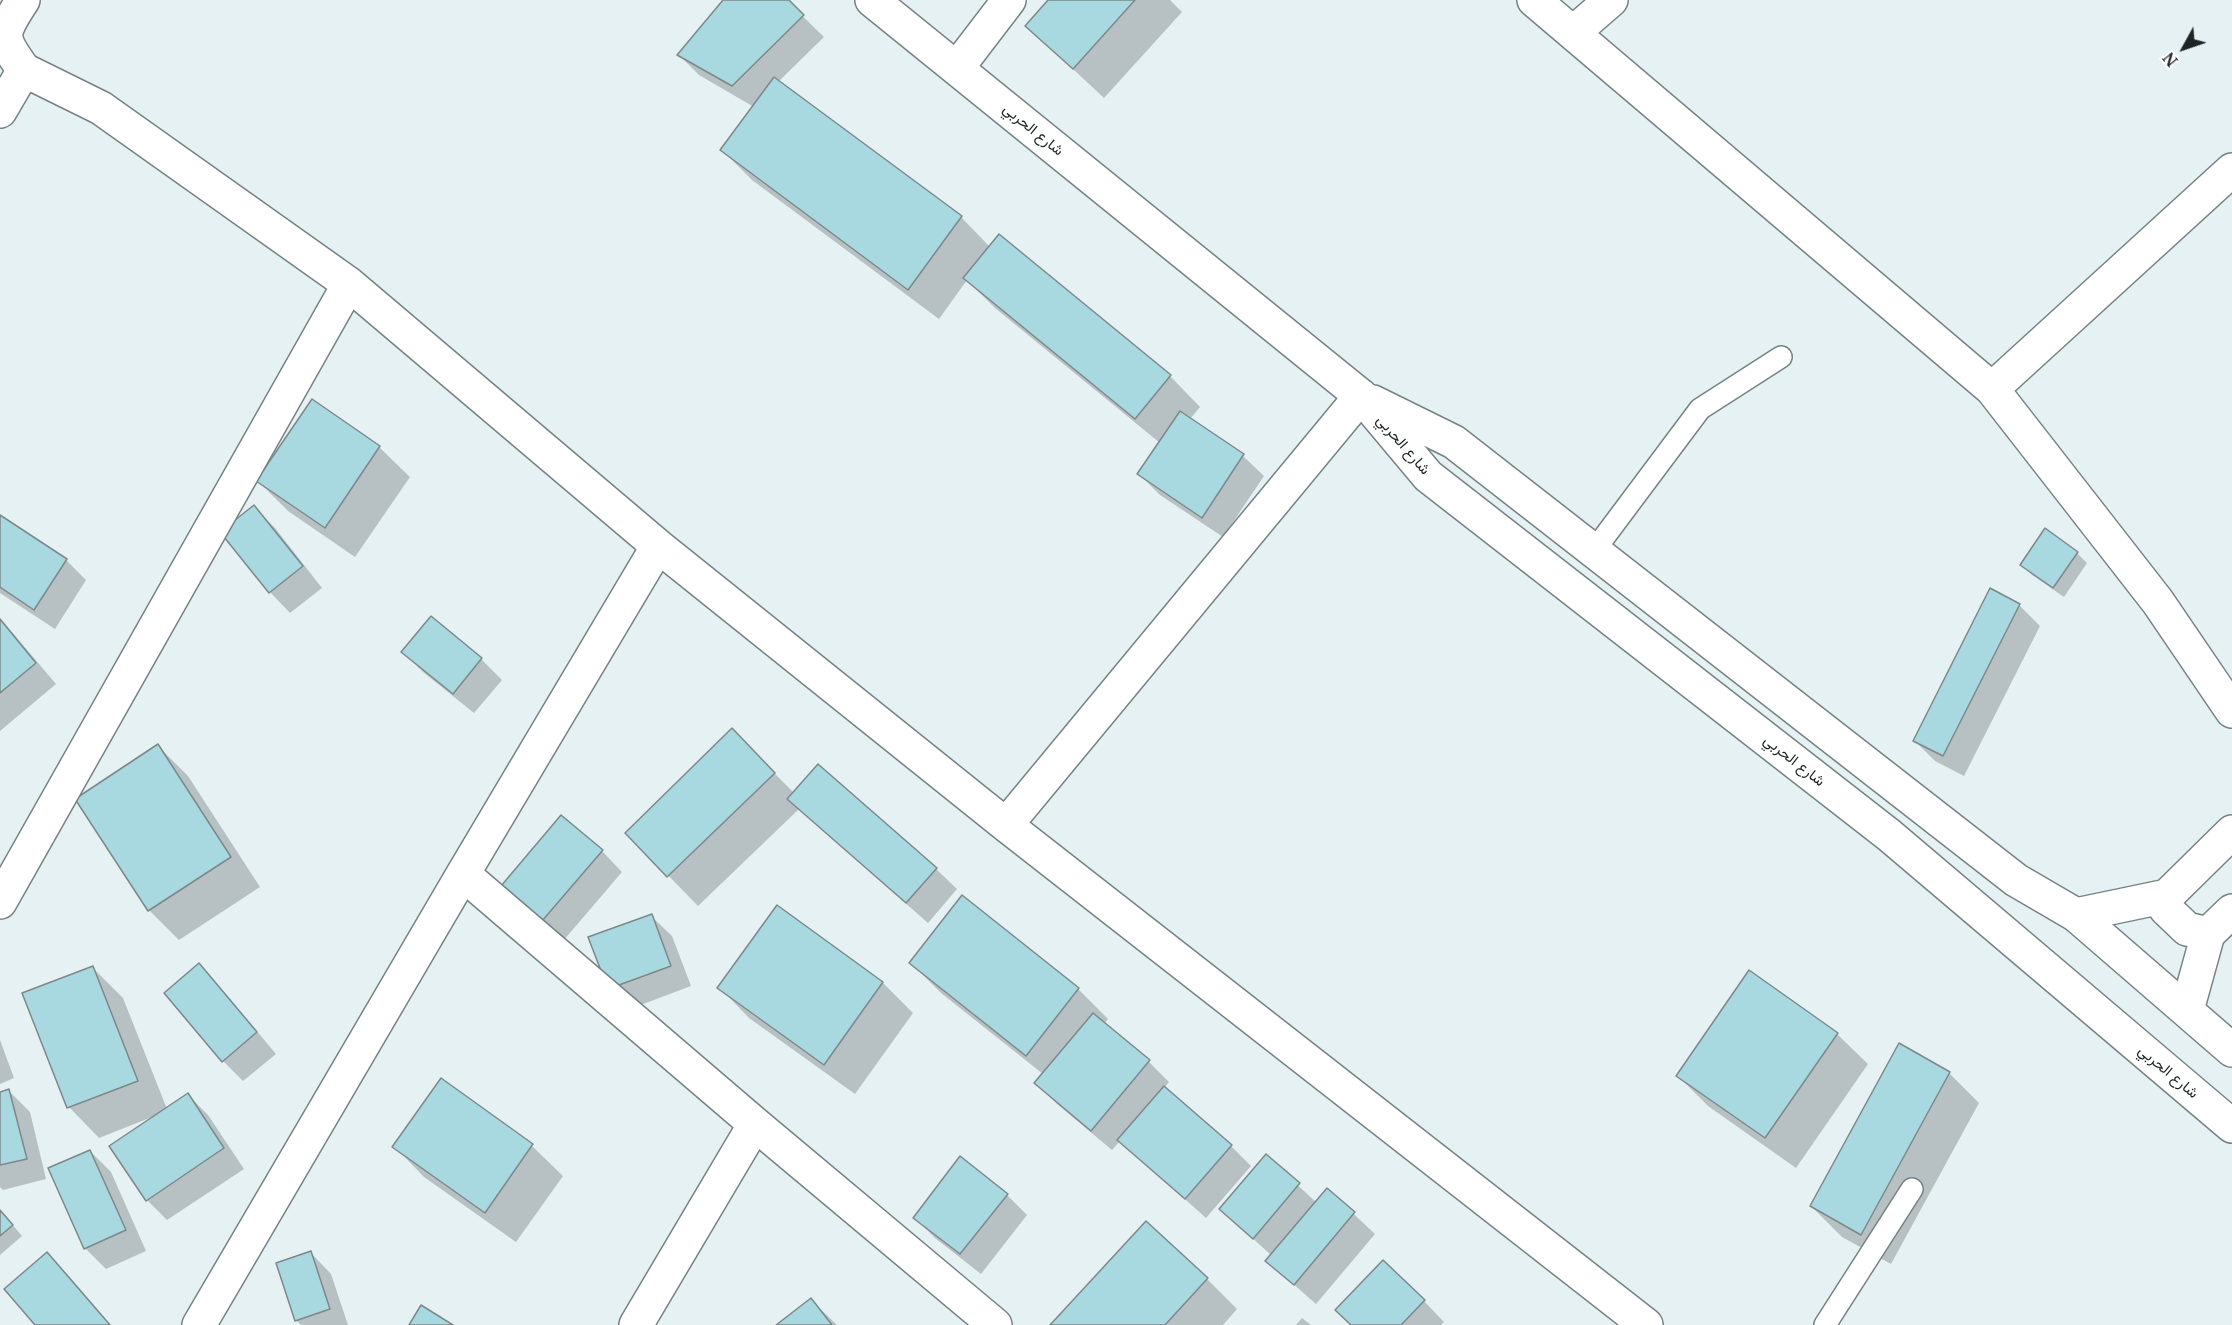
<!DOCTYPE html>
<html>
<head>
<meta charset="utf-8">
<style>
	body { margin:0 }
	#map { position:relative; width:2232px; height:1325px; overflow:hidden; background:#e5f1f3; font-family:"Noto Serif",serif }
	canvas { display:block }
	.north { position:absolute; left:2154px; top:18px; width:60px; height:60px; -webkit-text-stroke:4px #fff; paint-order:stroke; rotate:230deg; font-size:16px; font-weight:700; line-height:24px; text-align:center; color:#1e2324 }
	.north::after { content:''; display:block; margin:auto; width:21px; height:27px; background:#1e2324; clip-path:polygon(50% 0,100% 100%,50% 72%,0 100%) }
</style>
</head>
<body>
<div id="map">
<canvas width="2232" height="1325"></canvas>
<div class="north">N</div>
</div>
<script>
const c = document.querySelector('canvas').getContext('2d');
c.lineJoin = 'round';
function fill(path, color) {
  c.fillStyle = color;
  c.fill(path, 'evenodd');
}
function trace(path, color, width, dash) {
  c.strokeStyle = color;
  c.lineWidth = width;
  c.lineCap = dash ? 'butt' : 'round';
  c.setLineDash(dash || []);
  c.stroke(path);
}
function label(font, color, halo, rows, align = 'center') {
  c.font = font + ' "Noto Serif",Vazirmatn,serif';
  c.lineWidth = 4.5;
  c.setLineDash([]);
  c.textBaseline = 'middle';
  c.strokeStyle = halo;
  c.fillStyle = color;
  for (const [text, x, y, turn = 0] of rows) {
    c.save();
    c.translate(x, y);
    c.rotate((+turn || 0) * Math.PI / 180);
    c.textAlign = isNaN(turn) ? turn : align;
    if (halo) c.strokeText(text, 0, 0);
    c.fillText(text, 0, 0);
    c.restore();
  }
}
fill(new Path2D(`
	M725 0H786L824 37 778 82 961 217 990 247 1170 376 1200 407 1190 419 1243 456 1264 476 1223 537 1160 495 1139 474 1160 443 995 308 967 280 939 319 752 180 722 150 754 107 699 75 679 55Z
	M1050 0H1170L1182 12 1104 98 1027 26Z
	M313 401 379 447 410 477 355 557 288 511 258 481Z
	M254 507 275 528 322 588 290 613 270 592Z
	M0 517 66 560 86 580 55 629 0 593Z
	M2077 553 2087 563 2064 597 2032 575 2022 565Z
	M1991 590 2019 605 2040 626 1964 776 1935 761 1915 741Z
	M0 618 56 684 0 731Z
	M431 618 481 659 502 680 474 713 423 672 403 652Z
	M732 731 794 793 818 766 936 869 957 889 928 923 799 809 698 906 627 833Z
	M158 746 188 776 260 887 179 940 149 910Z
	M602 851 622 872 563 941 524 907Z
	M777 907 883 983 913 1013 855 1094 749 1018 719 987Z
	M651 916 672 936 691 986 630 1009 590 938Z
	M911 963 1078 989 1108 1019 1104 1024 1149 1062 1169 1082 1164 1088 1231 1146 1251 1166 1206 1218 1120 1141 1112 1150 1057 1104 1036 1083 1043 1074 941 993Z
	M199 965 219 986 276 1054 243 1081 223 1061Z
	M92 967 123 998 167 1109 188 1095 208 1115 244 1169 167 1220 147 1200 152 1117 99 1138 69 1107 24 994Z
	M1837 1034 1868 1064 1796 1168 1708 1106 1678 1076Z
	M0 1040 14 1078 0 1084Z
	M1949 1073 1979 1103 1891 1264 1842 1237 1811 1206Z
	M441 1080 532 1146 563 1176 516 1242 424 1177 394 1146Z
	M9 1091 30 1112 46 1179 3 1190 0 1187V1093Z
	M90 1151 111 1172 146 1251 106 1269 85 1248Z
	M1266 1156 1317 1203 1328 1190 1375 1234 1316 1304 1267 1261 1272 1256 1221 1209Z
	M1007 1195 1027 1215 981 1274 935 1238 915 1218Z
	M0 1210 22 1236 0 1255Z
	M311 1253 331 1274 348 1325H301L296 1320Z
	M47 1254 67 1274 111 1325H37Z
	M1207 1279 1237 1309 1223 1325H1052Z
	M811 1300 837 1325H778Z
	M1424 1301 1444 1322 1441 1325H1352Z
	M1302 1318 1311 1325H1296Z`), '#0003');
const building = new Path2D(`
	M723 0H789L804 15 732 86 677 55Z
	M1048 0H1135L1073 69 1025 26Z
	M774 77 962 216 908 290 720 150Z
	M999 234 1171 375 1135 419 963 278Z
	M312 399 380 446 325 528 256 481Z
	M1180 411 1244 454 1202 518 1137 474Z
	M254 505 303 566 269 593 220 532Z
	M0 515 67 559 34 610 0 587Z
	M2045 528 2078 552 2053 588 2020 565Z
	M1990 588 2020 604 1943 756 1913 741Z
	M431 616 482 658 453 694 401 652Z
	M0 619 36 663 0 693Z
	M732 728 775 773 667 877 625 833Z
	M158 744 231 857 148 911 75 799Z
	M818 764 937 868 906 903 787 799Z
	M561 815 603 850 542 921 501 886Z
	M962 895 1079 988 1026 1056 909 963Z
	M777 905 883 982 824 1065 717 988Z
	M652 914 671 966 608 989 588 937Z
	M199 963 257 1032 222 1062 164 993Z
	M93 966 138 1081 67 1108 22 993Z
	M1749 970 1838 1033 1765 1138 1676 1076Z
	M1093 1013 1150 1060 1091 1131 1034 1083Z
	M1899 1043 1950 1072 1861 1235 1810 1206Z
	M441 1078 533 1144 485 1213 392 1147Z
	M1164 1086 1232 1145 1185 1199 1117 1140Z
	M9 1089 27 1159 0 1165V1092Z
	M188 1093 224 1148 146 1201 109 1146Z
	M90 1150 126 1230 84 1249 48 1168Z
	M1266 1154 1300 1183 1253 1239 1219 1209Z
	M960 1156 1008 1194 960 1254 913 1218Z
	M1327 1188 1355 1212 1294 1285 1265 1261Z
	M0 1210 13 1225 0 1236Z
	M1146 1221 1208 1278 1165 1325H1050Z
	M311 1251 330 1309 295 1321 276 1263Z
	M47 1252 110 1325H35L4 1289Z
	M1383 1260 1425 1300 1401 1325H1351L1335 1310Z
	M811 1298 832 1325H776Z
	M421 1305 453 1325H409Z`);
fill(building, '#a8d8e0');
trace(building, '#7d888a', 1.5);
const service = new Path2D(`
	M1593 552 1700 409 1781 357
	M1825 1325 1912 1189`);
const minor = new Path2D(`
	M23 0C0 35 0 37 24 70
	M1534 0 1992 389 2232 170
	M1573 33 1611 0
	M957 68 1009 0
	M0 111 24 70 101 108 349 284 658 546 1006 825 1646 1325
	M1992 389 2158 602 2232 711
	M1006 825 1361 396
	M463 874 755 1124 995 1325
	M2167 896 2166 909 2187 929 2208 934
	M0 902 349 284
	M2076 915 2167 896 2232 832
	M2187 1010 2208 934 2232 911
	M199 1325 463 874 658 546
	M636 1325 755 1124`);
const tertiary = new Path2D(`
	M872 0 1361 396 1428 476 1889 835 2232 1126
	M1373 402 1454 442 2016 880 2076 915 2232 1050`);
trace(service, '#778284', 24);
trace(minor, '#778284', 36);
trace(tertiary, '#778284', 36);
trace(service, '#fff', 21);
trace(minor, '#fff', 33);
trace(tertiary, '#fff', 33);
label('15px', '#1e2324', '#fff', [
	["شارع الحربي",1033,130,39],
	["شارع الحربي",1403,445,49],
	["شارع الحربي",1794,761,38],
	["شارع الحربي",2168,1072,40]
]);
</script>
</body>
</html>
